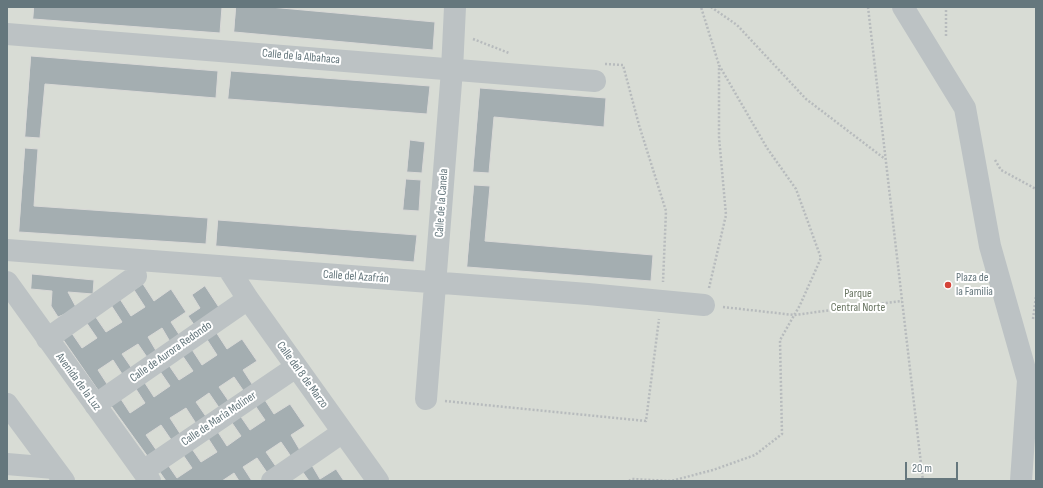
<!DOCTYPE html>
<html>
<head>
<meta charset="utf-8">
<style>
	body { margin:0 }
	#map { position:relative; width:1043px; height:488px; overflow:hidden; background:#f7f7f5; font-family:"Sofia Sans Condensed",sans-serif }
	canvas { display:block }
	.frame { position:absolute; inset:0; border:8px solid #65777d; pointer-events:none }
	.scale { position:absolute; left:905px; top:462px; width:53px; height:18px; box-sizing:border-box; border:2px solid #65777d; border-top:0; padding-left:5px; font-size:12px; line-height:14px; white-space:nowrap; color:#65777d; -webkit-text-stroke:3px #fff; paint-order:stroke }
</style>
</head>
<body>
<div id="map">
<canvas width="1043" height="488"></canvas>
<div class="frame"></div>
<div class="scale">20 m</div>
</div>
<script>
const c = document.querySelector('canvas').getContext('2d');
c.lineJoin = 'round';
function fill(path, color) {
  c.fillStyle = color;
  c.fill(path, 'evenodd');
}
function trace(path, color, width, dash) {
  c.strokeStyle = color;
  c.lineWidth = width;
  c.lineCap = dash ? 'butt' : 'round';
  c.setLineDash(dash || []);
  c.stroke(path);
}
function label(font, color, halo, rows, align = 'center') {
  c.font = font + ' "Sofia Sans Condensed",sans-serif';
  c.lineWidth = 4;
  c.setLineDash([]);
  c.textBaseline = 'middle';
  c.strokeStyle = halo;
  c.fillStyle = color;
  for (const [text, x, y, turn = 0] of rows) {
    c.save();
    c.translate(x, y);
    c.rotate((+turn || 0) * Math.PI / 180);
    c.textAlign = isNaN(turn) ? turn : align;
    if (halo) c.strokeText(text, 0, 0);
    c.fillText(text, 0, 0);
    c.restore();
  }
}
fill(new Path2D(`
	M7 7H1036V481H7Z`), '#d8dcd5');
const building = new Path2D(`
	M34 7H222L220 33 33 19Z
	M236 7H270L435 22 433 50 234 32Z
	M31 56 218 71 216 98 45 84 40 138 25 137Z
	M231 71 430 86 427 114 228 99Z
	M480 88 606 98 604 127 494 117 489 173 473 172Z
	M410 140 425 142 422 173 407 172Z
	M25 148 38 149 34 206 208 218 206 244 19 232Z
	M406 179 421 180 419 211 403 210Z
	M474 185 490 186 485 241 653 255 651 281 467 267Z
	M218 220 417 235 414 262 216 246Z
	M32 274 94 280 93 294 68 292 77 309 58 317 51 306 52 291 31 289Z
	M143 284 154 301 171 289 186 312 171 322 182 339 172 345 162 328 148 337 158 354 149 360 138 344 122 354 133 370 124 377 113 360 98 370 109 387 100 393 62 338 71 332 82 348 97 338 86 322 95 316 106 332 122 322 111 305 120 299 131 316 145 307 134 290Z
	M205 286 222 312 197 329 188 316 200 308 192 295Z
	M216 332 227 349 242 339 257 361 243 370 254 387 245 393 234 377 219 387 230 403 220 409 209 393 196 402 207 418 197 425 186 408 170 418 181 435 172 441 161 425 146 435 157 451 148 457 109 403 119 396 130 413 145 403 134 386 143 380 154 397 170 386 159 370 168 364 179 380 193 371 182 355 191 348 202 365 217 355 206 338Z
	M263 397 274 414 290 404 305 426 291 435 301 452 292 458 281 442 266 452 277 468 268 474 257 458 243 467 252 481H239L234 473 222 481H166L157 468 166 462 177 478 192 468 181 452 190 446 201 462 217 452 206 435 216 429 227 446 241 436 230 420 239 414 250 430 265 420 254 404Z
	M310 462 320 479 336 469 344 481H309L300 468Z`);
fill(building, '#a4aeb1');
trace(building, '#d9d9d7', 1);
trace(new Path2D(`
	M711 7 737 25 806 99 885 159
	M868 7 923 481
	M946 36V7
	M473 39 509 53
	M605 64 623 65 639 125 666 211 663 282
	M995 160 1001 170 1036 189
	M709 288 726 215 719 137V65
	M723 307 794 315 902 301
	M1033 319 1036 296
	M445 401 646 421 659 319
	M629 481 632 479 671 481 713 470 755 455 782 434 780 340 800 305 821 258 796 189 767 148 719 65 701 7`), '#b7bbbd', 2.5, [2, 2]);
trace(new Path2D(`
	M903 7 965 108 990 246 1028 380 1021 481
	M7 34 595 81
	M7 250 588 294 704 305
	M228 268 248 299 378 481
	M7 282 150 481
	M47 339 136 276
	M426 399 452 70 455 7
	M7 404 64 481
	M95 405 248 299
	M7 464 54 468
	M143 471 296 367
	M272 481 343 432`), '#bcc2c4', 22);
for (const [x, y, r, color] of [
	[948,285,4,"#d44338"]
]) {
  const dot = new Path2D();
  dot.arc(x, y, r, 0, 2 * Math.PI);
  c.fillStyle = color;
  c.fill(dot);
  trace(dot, '#fff', 1.5);
}
label('12px', '#65777d', '#fff', [
	["Calle de la Albahaca",301,57,5],
	["Calle de la Canela",442,203,-86],
	["Calle del Azafrán",356,277,4],
	["Calle de Aurora Redondo",171,352,-35],
	["Calle del 8 de Marzo",302,375,54],
	["Avenida de la Luz",78,382,54],
	["Calle de María Moliner",219,419,-34]
]);
label('12px', '#65777d', '#fff', [
	["Plaza de",956,278],
	["la Familia",956,292]
], 'left');
label('12px', '#6a7663', '#fff', [
	["Parque",858,294],
	["Central Norte",858,308]
]);
</script>
</body>
</html>
